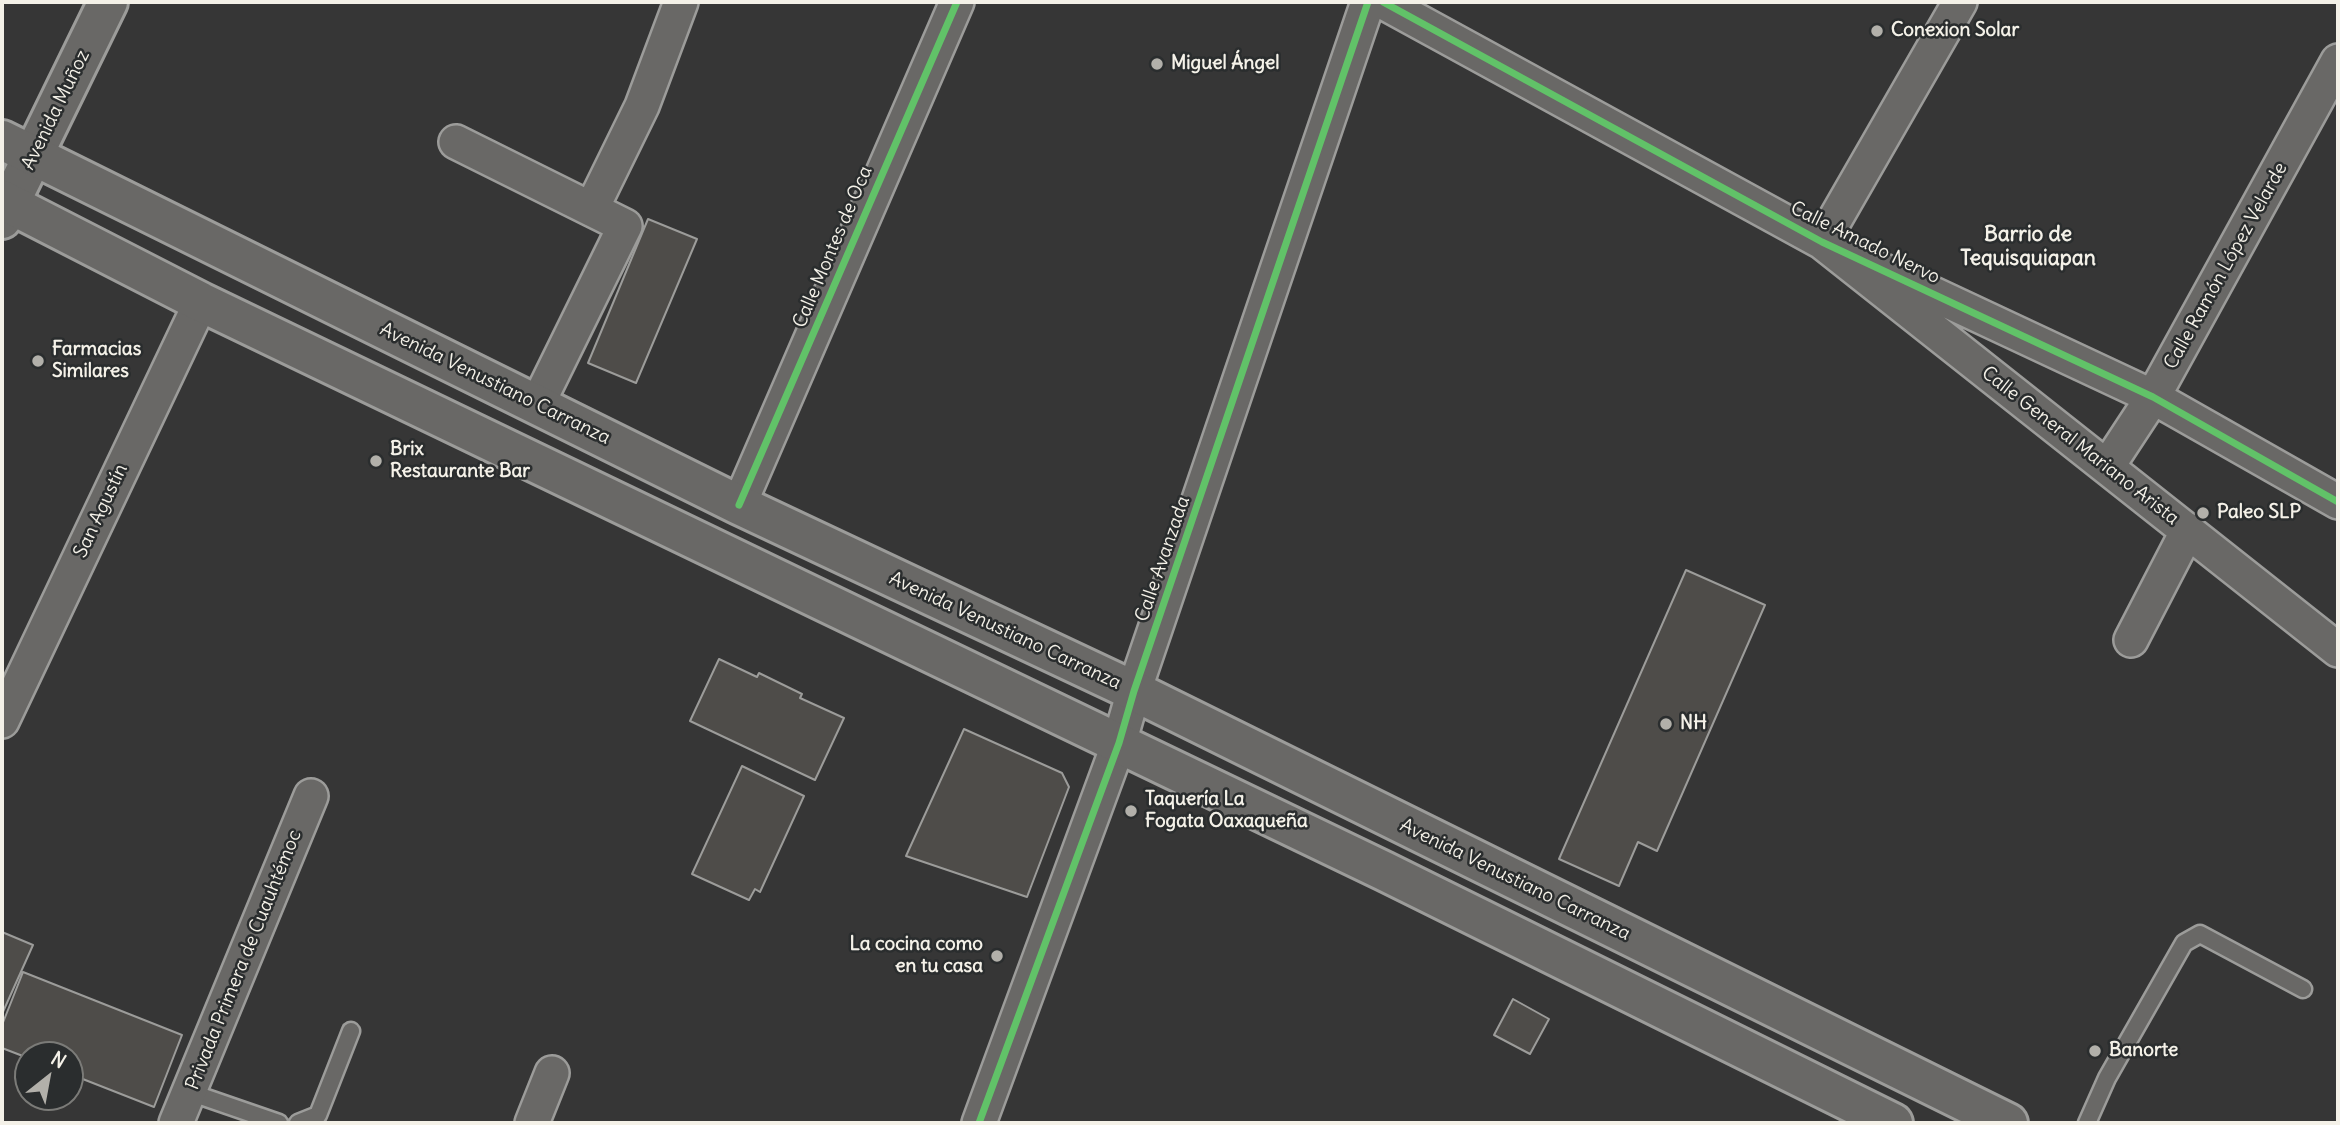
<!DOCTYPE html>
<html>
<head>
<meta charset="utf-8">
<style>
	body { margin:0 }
	#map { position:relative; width:2340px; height:1125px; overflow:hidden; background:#363636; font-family:Delius,sans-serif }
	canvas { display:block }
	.frame { position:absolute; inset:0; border:4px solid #f4f1e8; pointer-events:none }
	.north { position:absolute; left:14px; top:1041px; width:70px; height:70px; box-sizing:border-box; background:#2a2d2e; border:2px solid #7b7b78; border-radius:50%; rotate:31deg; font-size:19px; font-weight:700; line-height:28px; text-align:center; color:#f4f1e8 }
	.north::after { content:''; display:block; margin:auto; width:24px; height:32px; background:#b2b0aa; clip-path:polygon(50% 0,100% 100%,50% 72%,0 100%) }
</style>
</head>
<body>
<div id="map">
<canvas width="2340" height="1125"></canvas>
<div class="frame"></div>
<div class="north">N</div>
</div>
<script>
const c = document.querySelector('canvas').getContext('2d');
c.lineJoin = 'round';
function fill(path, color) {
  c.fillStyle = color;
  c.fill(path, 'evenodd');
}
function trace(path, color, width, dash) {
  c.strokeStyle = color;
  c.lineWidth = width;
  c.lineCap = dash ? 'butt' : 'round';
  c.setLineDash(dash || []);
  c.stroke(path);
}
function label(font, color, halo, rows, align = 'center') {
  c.font = font + ' Delius,sans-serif';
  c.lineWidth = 5;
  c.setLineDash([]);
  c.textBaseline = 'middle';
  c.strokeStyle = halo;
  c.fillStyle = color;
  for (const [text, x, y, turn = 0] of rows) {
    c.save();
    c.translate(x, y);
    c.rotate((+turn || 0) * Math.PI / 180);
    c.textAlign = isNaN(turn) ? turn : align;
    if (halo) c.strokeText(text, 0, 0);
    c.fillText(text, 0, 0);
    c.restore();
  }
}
const building = new Path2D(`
	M648 219 697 239 636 383 588 363Z
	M1686 570 1765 605 1657 851 1638 842 1619 886 1559 859Z
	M719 659 757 677 759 673 802 694 800 698 844 718 815 780 690 721Z
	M964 729 1062 773 1069 787 1027 897 906 856Z
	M742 766 804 796 760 892 755 889 749 900 692 874Z
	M2 932 33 945 2 1014Z
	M23 972 182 1035 154 1107 70 1074V1055H28V1058L2 1048V1025Z
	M1513 999 1549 1019 1530 1054 1494 1035Z`);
fill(building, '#4e4c49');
trace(building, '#9c9c9a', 2);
const service = new Path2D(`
	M189 1092 279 1123
	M298 1123 318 1115 351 1031
	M2087 1123 2107 1078 2184 943 2200 934 2303 989`);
const minor = new Path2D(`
	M1383 2 1822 242 2153 397 2338 502
	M1960 2 1822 242 2338 650
	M456 142 625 226 537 405
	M592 208 642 106 681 2
	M2107 467 2153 397 2338 61
	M739 505 957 2
	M2131 640 2188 530
	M2 721 201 302
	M176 1123 311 796
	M532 1123 552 1073
	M979 1123 1119 743 1134 691 1368 2`);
const secondary = new Path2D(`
	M2 219 108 2`);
const primary = new Path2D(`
	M2 140 739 505 1134 691 2008 1123
	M2 200 201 302 1384 871 1893 1123`);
trace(service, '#9c9c9a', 21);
trace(minor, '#9c9c9a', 38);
trace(secondary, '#9c9c9a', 44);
trace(primary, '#9c9c9a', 44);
trace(service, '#696866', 16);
trace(minor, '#696866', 33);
trace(secondary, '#696866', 38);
trace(primary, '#696866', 38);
trace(new Path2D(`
	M1383 2 1822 242 2153 397 2338 502
	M739 505 957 2
	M979 1123 1119 743 1134 691 1368 2`), '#61c268', 7);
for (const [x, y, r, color] of [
	[1877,31,7,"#b2b0aa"],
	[1157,64,7,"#b2b0aa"],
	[38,361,7,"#b2b0aa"],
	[376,461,7,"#b2b0aa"],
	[2203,513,7,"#b2b0aa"],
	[1666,724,7,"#b2b0aa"],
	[1131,811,7,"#b2b0aa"],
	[997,956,7,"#b2b0aa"],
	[2095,1051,7,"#b2b0aa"]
]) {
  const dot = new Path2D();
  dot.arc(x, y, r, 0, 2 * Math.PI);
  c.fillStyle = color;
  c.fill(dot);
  trace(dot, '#2a2d2e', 2.5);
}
label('bold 19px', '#f4f1e8', '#2a2d2e', [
	["Conexion Solar",1891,31],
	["Miguel Ángel",1171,64],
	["Farmacias",52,350],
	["Similares",52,372],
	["Brix",390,450],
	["Restaurante Bar",390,472],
	["Paleo SLP",2217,513],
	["NH",1680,724],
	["Taquería La",1145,800],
	["Fogata Oaxaqueña",1145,822],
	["La cocina como",983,945,"right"],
	["en tu casa",983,967,"right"],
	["Banorte",2109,1051]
], 'left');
label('19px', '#f4f1e8', '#2a2d2e', [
	["Avenida Muñoz",56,110,-64],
	["Calle Amado Nervo",1865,243,26],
	["Calle Montes de Oca",833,247,-67],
	["Calle Ramón López Velarde",2226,266,-61],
	["Avenida Venustiano Carranza",495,384,26],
	["Calle General Mariano Arista",2080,446,38],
	["San Agustín",101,511,-65],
	["Calle Avanzada",1163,559,-71],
	["Avenida Venustiano Carranza",1005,631,25],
	["Avenida Venustiano Carranza",1515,880,26],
	["Privada Primera de Cuauhtémoc",244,960,-68]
]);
label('bold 21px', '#f4f1e8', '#2a2d2e', [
	["Barrio de",2028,235],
	["Tequisquiapan",2028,259]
]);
</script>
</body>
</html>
